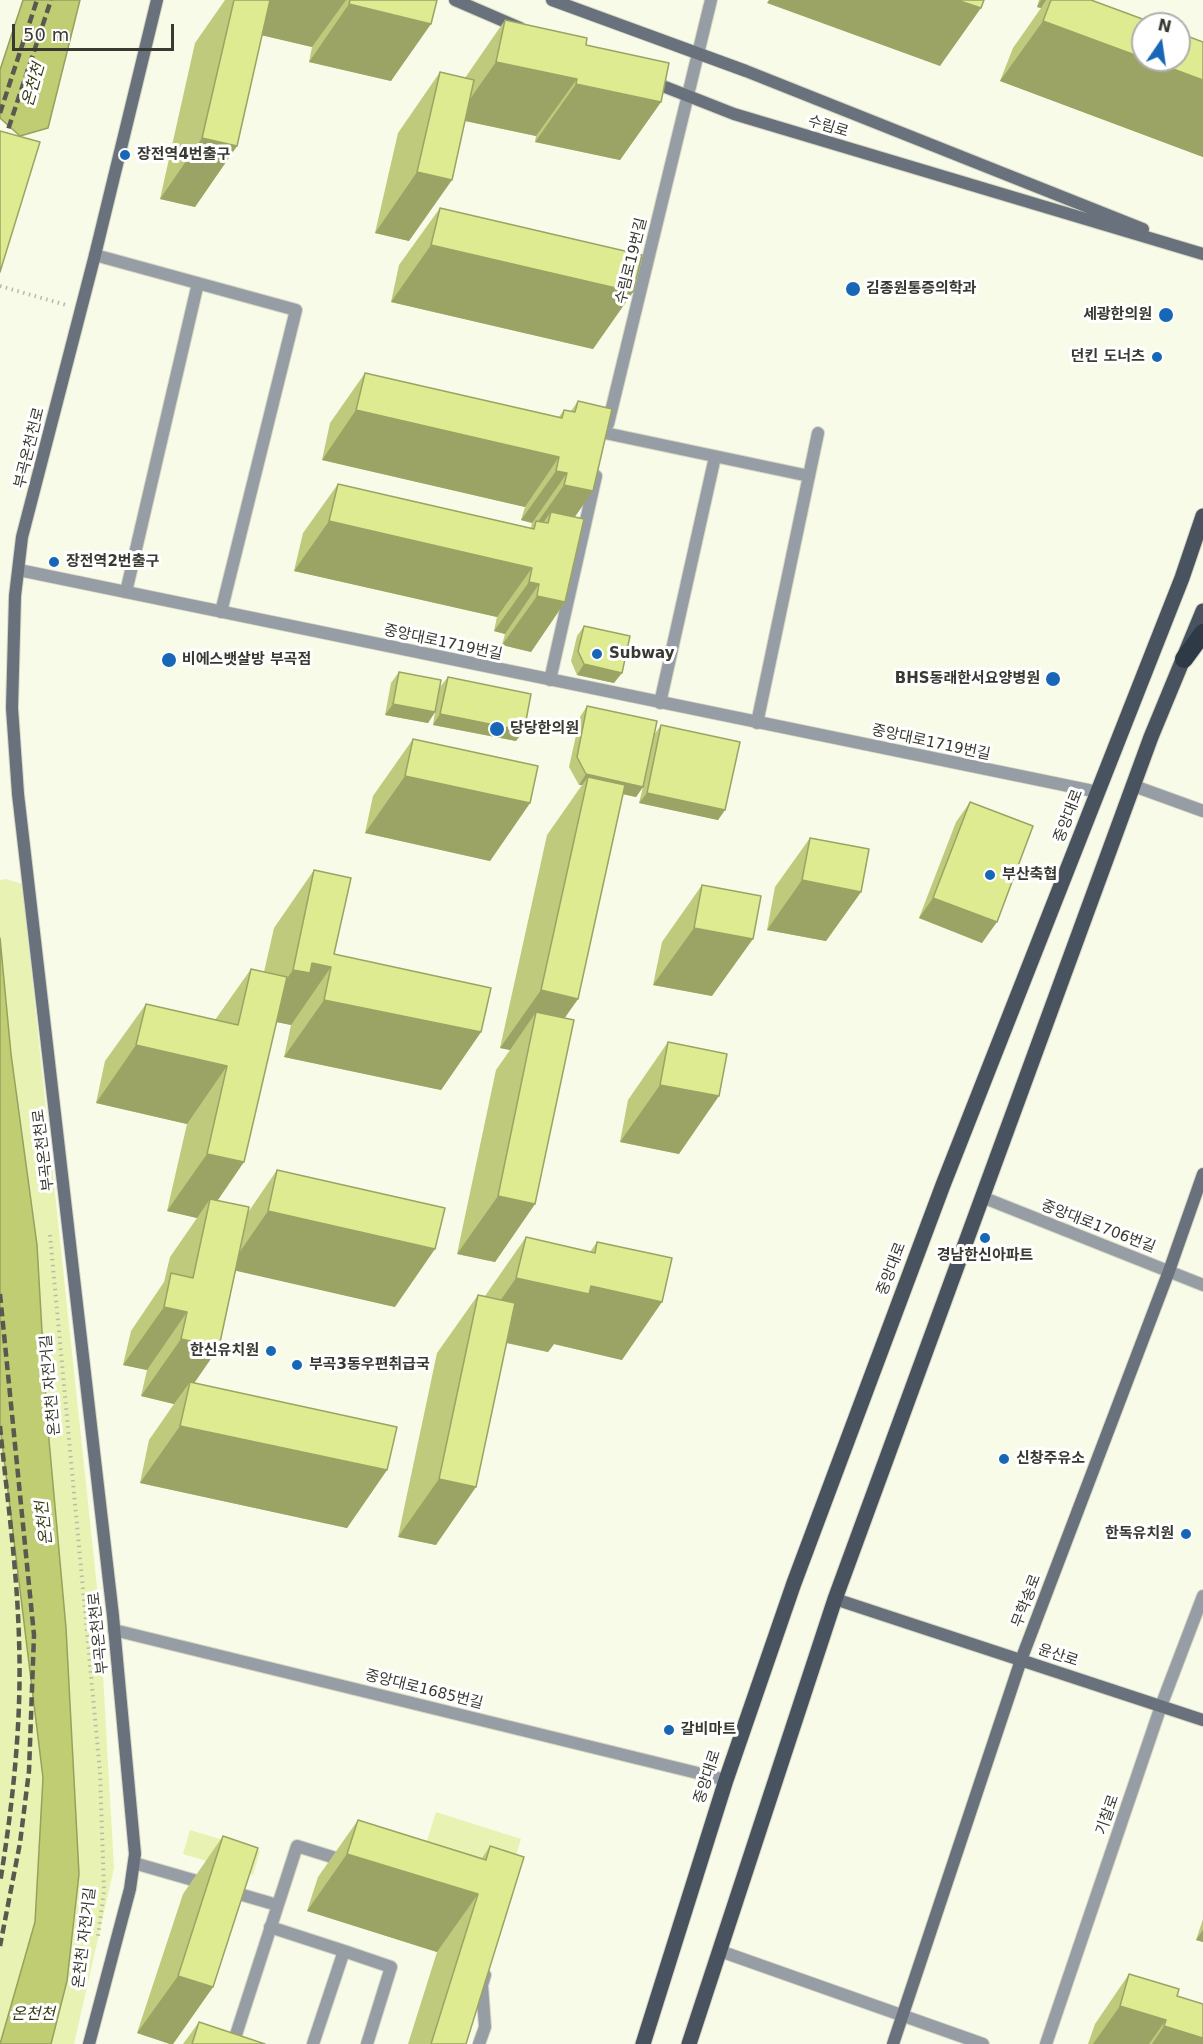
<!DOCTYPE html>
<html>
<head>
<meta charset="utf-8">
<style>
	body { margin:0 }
	#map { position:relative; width:1203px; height:2044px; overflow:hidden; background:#f7fbe7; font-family:"DejaVu Sans",sans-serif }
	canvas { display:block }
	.north { position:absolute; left:1131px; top:12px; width:60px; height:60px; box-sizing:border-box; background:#fff; border:2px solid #afb0ad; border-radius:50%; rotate:13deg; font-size:16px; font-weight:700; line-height:24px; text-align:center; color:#383931 }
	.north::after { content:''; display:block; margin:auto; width:21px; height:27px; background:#1767b6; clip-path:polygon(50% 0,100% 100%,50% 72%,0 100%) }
	.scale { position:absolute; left:12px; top:24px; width:162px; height:27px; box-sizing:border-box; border:3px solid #383931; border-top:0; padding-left:8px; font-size:18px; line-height:21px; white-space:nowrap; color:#383931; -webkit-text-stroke:4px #fff; paint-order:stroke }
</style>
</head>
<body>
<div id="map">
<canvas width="1203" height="2044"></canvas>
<div class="north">N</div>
<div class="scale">50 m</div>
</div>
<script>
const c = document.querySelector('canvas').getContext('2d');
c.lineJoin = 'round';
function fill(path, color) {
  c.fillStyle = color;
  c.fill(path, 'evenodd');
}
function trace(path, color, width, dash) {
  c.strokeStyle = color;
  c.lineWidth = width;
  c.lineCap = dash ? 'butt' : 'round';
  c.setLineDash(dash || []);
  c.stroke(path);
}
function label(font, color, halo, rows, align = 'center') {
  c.font = font + ' "DejaVu Sans","Noto Sans KR",sans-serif';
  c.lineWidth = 6;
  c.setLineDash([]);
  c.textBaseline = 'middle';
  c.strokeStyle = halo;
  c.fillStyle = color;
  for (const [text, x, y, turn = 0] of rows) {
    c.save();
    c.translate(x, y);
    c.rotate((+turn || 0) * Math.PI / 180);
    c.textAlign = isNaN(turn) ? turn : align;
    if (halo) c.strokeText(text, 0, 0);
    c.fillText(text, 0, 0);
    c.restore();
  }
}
fill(new Path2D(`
	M6 879 22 884 99 1606 114 1868 74 2044H0V880Z
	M436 1812 521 1839 510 1874 425 1847Z
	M190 1830 260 1851 253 1875 183 1854Z`), '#e8f2b2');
const water = new Path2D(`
	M23 0H80L48 128 20 136 0 118V70Z
	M0 938 11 1054 37 1245 47 1418 66 1628 79 1874 67 1981 51 2044H0L35 1922 43 1778 0 1426Z`);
fill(water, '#c0cd72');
trace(water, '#97a15e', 1.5);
const lane = new Path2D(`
	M95 255 296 310 221 612
	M605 433 809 476
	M126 592 198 283
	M660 703 715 457
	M757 723 818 433
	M134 1863 207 1884
	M229 1891 277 1905
	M270 1927 344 1951 313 2044
	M344 1951 391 1967 367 2044
	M233 2044 297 1846 345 1861
	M479 2044 485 2027 482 1985 485 1975`);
const street = new Path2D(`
	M608 424 711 0
	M19 570 1098 792
	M550 680 596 476
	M1134 786 1203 811
	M982 1197 1203 1285
	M114 1630 726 1780
	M720 1951 983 2044
	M1046 2044 1161 1706 1203 1596`);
const secondary = new Path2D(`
	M455 0 520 28
	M552 0 746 71 1143 229
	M650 81 734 114 1203 254
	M835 1599 1203 1720
	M89 2044 130 1889 135 1854 113 1616 18 794 12 708 15 596 22 537 95 255 157 0
	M893 2044 1021 1660 1169 1271 1203 1174`);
const primary = new Path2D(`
	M643 2044 726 1780 794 1583 943 1185 1182 578 1203 516
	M689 2044 835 1599 1151 737 1203 611`);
const highway = new Path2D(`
	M1184 659 1203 633`);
trace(lane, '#d5d8c6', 14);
trace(street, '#d5d8c6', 14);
trace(secondary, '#d5d8c6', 14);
trace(primary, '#d5d8c6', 17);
trace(highway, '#d5d8c6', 20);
trace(new Path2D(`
	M0 286 66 305
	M50 1235 100 1772 104 1891 98 1936`), '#b8bbab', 4, [1.5, 4.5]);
trace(lane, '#979da4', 12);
trace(street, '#979da4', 12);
trace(secondary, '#69727c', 12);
trace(primary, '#49535f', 15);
trace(highway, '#2f3a47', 18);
trace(new Path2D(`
	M0 113 37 0
	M0 154 51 0
	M0 1294 34 1635 29 1771 20 1843 0 1946
	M0 1426C7 1497 17 1568 19 1639 22 1720 13 1803 0 1883`), '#585a50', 4.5, [9, 4.5]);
fill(new Path2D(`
	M225 0H437L391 81 309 62 312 47 262 35 237 146 195 207 160 199 195 43Z
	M1039 0H1091L1203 42V157L1000 81 1013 48 1041 8 1037 7Z
	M505 20 586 45 661 102 620 160 535 142 536 136 465 121 409 241 375 233 398 133 440 72 465 78Z
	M440 208 633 292 593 349 391 302 399 265Z
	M365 373 559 417 564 410 571 411 578 401 574 517 565 602 531 652 502 645 505 634 494 631 497 617 294 571 303 533 338 484 531 528 532 523 521 520 525 507 322 460 330 423Z
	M584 626 614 683 577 675 571 661 577 636Z
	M399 672 436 708 440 687 448 677 516 741 433 725 435 712 428 723 385 715 391 683Z
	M587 706 654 735 661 725 725 810 718 820 639 803 643 787 636 797 623 794 578 999 564 1018 535 1204 495 1262 457 1254 496 1070 510 1050 500 1048 547 835 582 785H579L569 767 580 717Z
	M413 739 530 803 490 861 365 833 373 796Z
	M970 802 982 943 919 918 956 822Z
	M810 838 861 892 826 941 767 930 775 887Z
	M314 870 334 954 481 1032 441 1090 284 1057 291 1025 277 1022 217 1201 249 1211 277 1170 395 1307 236 1270 219 1347 194 1383 387 1470 347 1528 140 1483 149 1440 174 1404 141 1396 147 1370 123 1365 131 1331 164 1282 170 1257 197 1218 167 1211 187 1124 96 1103 105 1061 146 1004 215 1020 251 969 264 972 274 928Z
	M702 885 712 996 653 985 662 942Z
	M668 1042 679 1154 620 1142 628 1100Z
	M526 1237 590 1252 597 1242 622 1360 554 1344 548 1352 506 1343 436 1545 398 1537 437 1353 478 1295 485 1296Z
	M358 1820 482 1858 490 1846 466 2044H408L437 1952 307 1911 318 1877Z
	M223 1836 213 1987 173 2044H170L137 2033 183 1894Z
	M1203 1919V1942L1196 1940Z
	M1129 1974 1203 2044H1088L1095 2024Z
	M199 2022 265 2044H183Z`), '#bfca7c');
fill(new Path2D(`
	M260 0H346L312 47 239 30Z
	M769 0H957L981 8 940 66 767 3Z
	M1041 0H1046L1041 8 1037 7Z
	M349 4 431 24 391 81 309 62Z
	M1043 21 1143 58V60H1149L1203 80V157L1000 81Z
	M496 62 577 79 536 136 456 119Z
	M576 84 661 102 620 160 535 142Z
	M202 138 237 146 195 207 160 199Z
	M417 172 452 180 409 241 375 233Z
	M431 245 633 292 593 349 391 302Z
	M356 410 559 457 525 507 322 460Z
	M556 471 567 473 532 523 521 520Z
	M564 485 593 491 558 541 548 523 551 512 534 535 535 526Z
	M329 521 532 568 497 617 294 571Z
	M529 582 539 584 505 634 494 631Z
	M537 596 565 602 531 652 502 645Z
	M584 664 622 673 614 683 577 675Z
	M393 704 435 712 428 723 385 715Z
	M440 714 524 731 516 741 433 725Z
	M586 774 643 787 636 797 586 786 588 777 582 785H579Z
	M405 776 530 803 490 861 365 833Z
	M647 793 725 810 718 820 639 803Z
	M802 880 861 892 826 941 767 930Z
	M933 898 997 922 982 943 919 918Z
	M694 928 753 939 712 996 653 985Z
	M312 963 331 967 291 1025 276 1022 253 1027 293 970Z
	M541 990 578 999 538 1056 536 1012 510 1050 500 1048Z
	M324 1000 481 1032 441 1090 284 1057Z
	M136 1045 227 1066 187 1124 96 1103Z
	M660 1085 719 1096 679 1154 620 1142Z
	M207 1154 244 1162 207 1216 210 1199 197 1218 167 1211Z
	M498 1196 535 1204 495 1262 457 1254Z
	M268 1211 435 1249 395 1307 228 1269Z
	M516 1278 591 1286 662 1302 622 1360 554 1344 548 1352 476 1336Z
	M164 1307 187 1312 147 1370 123 1365Z
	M181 1339 219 1347 188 1392 190 1382 174 1404 141 1396Z
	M180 1426 387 1470 347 1528 140 1483Z
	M439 1479 476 1487 436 1545 398 1537Z
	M347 1854 478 1894 437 1952 307 1911Z
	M1203 1930V1942L1196 1940Z
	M178 1976 213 1987 173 2044H170L137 2033Z
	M1120 2006 1166 2020 1149 2044H1093Z
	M1164 2026 1203 2038V2044H1152Z`), '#9ba465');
const building = new Path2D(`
	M234 0H270L237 146 202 138Z
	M350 0H437L431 24 349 4Z
	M957 0H984L981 8Z
	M1051 0H1091L1156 24H1143V58L1043 21Z
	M505 20 587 38 586 45 669 63 661 102 576 84 577 79 496 62Z
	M1179 33 1203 42V80L1149 60H1179Z
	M440 72 474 80 452 180 417 172Z
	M0 131 40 142 0 272Z
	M440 208 642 255 633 292 431 245Z
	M365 373 562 418 564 410 575 412 578 401 612 409 593 491 564 485 567 473 556 471 559 457 356 410Z
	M338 484 534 529 536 521 548 523 551 512 584 519 565 602 537 596 539 584 529 582 532 568 329 521Z
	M584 626 630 636 622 673 584 664 578 651Z
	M399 672 441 680 435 712 393 704Z
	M448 677 531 694 524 731 440 714Z
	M587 706 657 721 643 787 586 774 577 757Z
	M661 725 740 742 725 810 647 793Z
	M413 739 538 766 530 803 405 776Z
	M588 777 625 785 578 999 541 990Z
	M970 802 1033 826 997 922 933 898Z
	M810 838 869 849 861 892 802 880Z
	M314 870 351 878 334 954 491 988 481 1032 324 1000 331 967 312 963 310 973 293 970Z
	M702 885 761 896 753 939 694 928Z
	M251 969 287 977 244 1162 207 1154 227 1066 136 1045 146 1004 238 1025Z
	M536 1012 574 1020 535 1204 498 1196Z
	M668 1042 727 1054 719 1096 660 1085Z
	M277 1170 445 1208 435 1249 268 1211Z
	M210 1199 249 1207 219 1347 181 1339 187 1312 164 1307 171 1273 193 1278Z
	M526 1237 595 1253 597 1242 672 1258 662 1302 591 1286 589 1294 516 1278Z
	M478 1295 515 1303 476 1487 439 1479Z
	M190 1382 397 1427 387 1470 180 1426Z
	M358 1820 486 1860 490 1846 524 1857 466 2044H431L478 1894 347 1854Z
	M223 1836 258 1848 213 1987 178 1976Z
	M1129 1974 1179 1989 1177 1996 1203 2004V2038L1164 2026 1166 2020 1120 2006Z
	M199 2022 265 2044H192Z`);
fill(building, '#deeb90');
trace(building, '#9ba465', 1.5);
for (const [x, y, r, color] of [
	[125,155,6,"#1767b6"],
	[853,289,8,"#1767b6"],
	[1166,315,8,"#1767b6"],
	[1157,357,6,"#1767b6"],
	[54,562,6,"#1767b6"],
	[597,654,6,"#1767b6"],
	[169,660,8,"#1767b6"],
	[1053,679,8,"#1767b6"],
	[497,729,8,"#1767b6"],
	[990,875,6,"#1767b6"],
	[985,1238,6,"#1767b6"],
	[271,1351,6,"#1767b6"],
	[297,1365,6,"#1767b6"],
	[1004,1459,6,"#1767b6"],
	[1186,1534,6,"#1767b6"],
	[669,1730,6,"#1767b6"]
]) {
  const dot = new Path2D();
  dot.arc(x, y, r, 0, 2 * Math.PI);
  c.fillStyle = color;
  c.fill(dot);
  trace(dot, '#fff', 2);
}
label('15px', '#383931', '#fff', [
	["수림로",828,127,17],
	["수림로19번길",632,261,-76],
	["부곡온천천로",30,448,-76],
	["중앙대로1719번길",443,643,12],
	["중앙대로1719번길",931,743,12],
	["중앙대로",1069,816,-69],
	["부곡온천천로",44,1150,-97],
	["중앙대로1706번길",1098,1227,21],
	["중앙대로",892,1269,-69],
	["온천천 자전거길",51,1385,-95],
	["무학송로",1027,1601,-69],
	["부곡온천천로",99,1633,-96],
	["윤산로",1058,1656,18],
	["중앙대로1685번길",424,1690,14],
	["중앙대로",708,1777,-72],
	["기찰로",1108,1815,-71],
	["온천천 자전거길",85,1938,-83]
]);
label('bold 15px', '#383931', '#fff', [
	["장전역4번출구",137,155],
	["김종원통증의학과",866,289],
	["세광한의원",1152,315,"right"],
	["던킨 도너츠",1145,357,"right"],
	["장전역2번출구",66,562],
	["Subway",609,654],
	["비에스뱃살방 부곡점",182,660],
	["BHS동래한서요양병원",1040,679,"right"],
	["당당한의원",510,729],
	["부산축협",1002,875],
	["경남한신아파트",985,1256,"center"],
	["한신유치원",259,1351,"right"],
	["부곡3동우편취급국",309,1365],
	["신창주유소",1016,1459],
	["한독유치원",1174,1534,"right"],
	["갈비마트",681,1730]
], 'left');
label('italic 16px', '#383d16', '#fff', [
	["온천천",34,85,-74],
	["온천천",45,1523,-96],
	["온천천",33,2015]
]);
</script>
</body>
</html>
